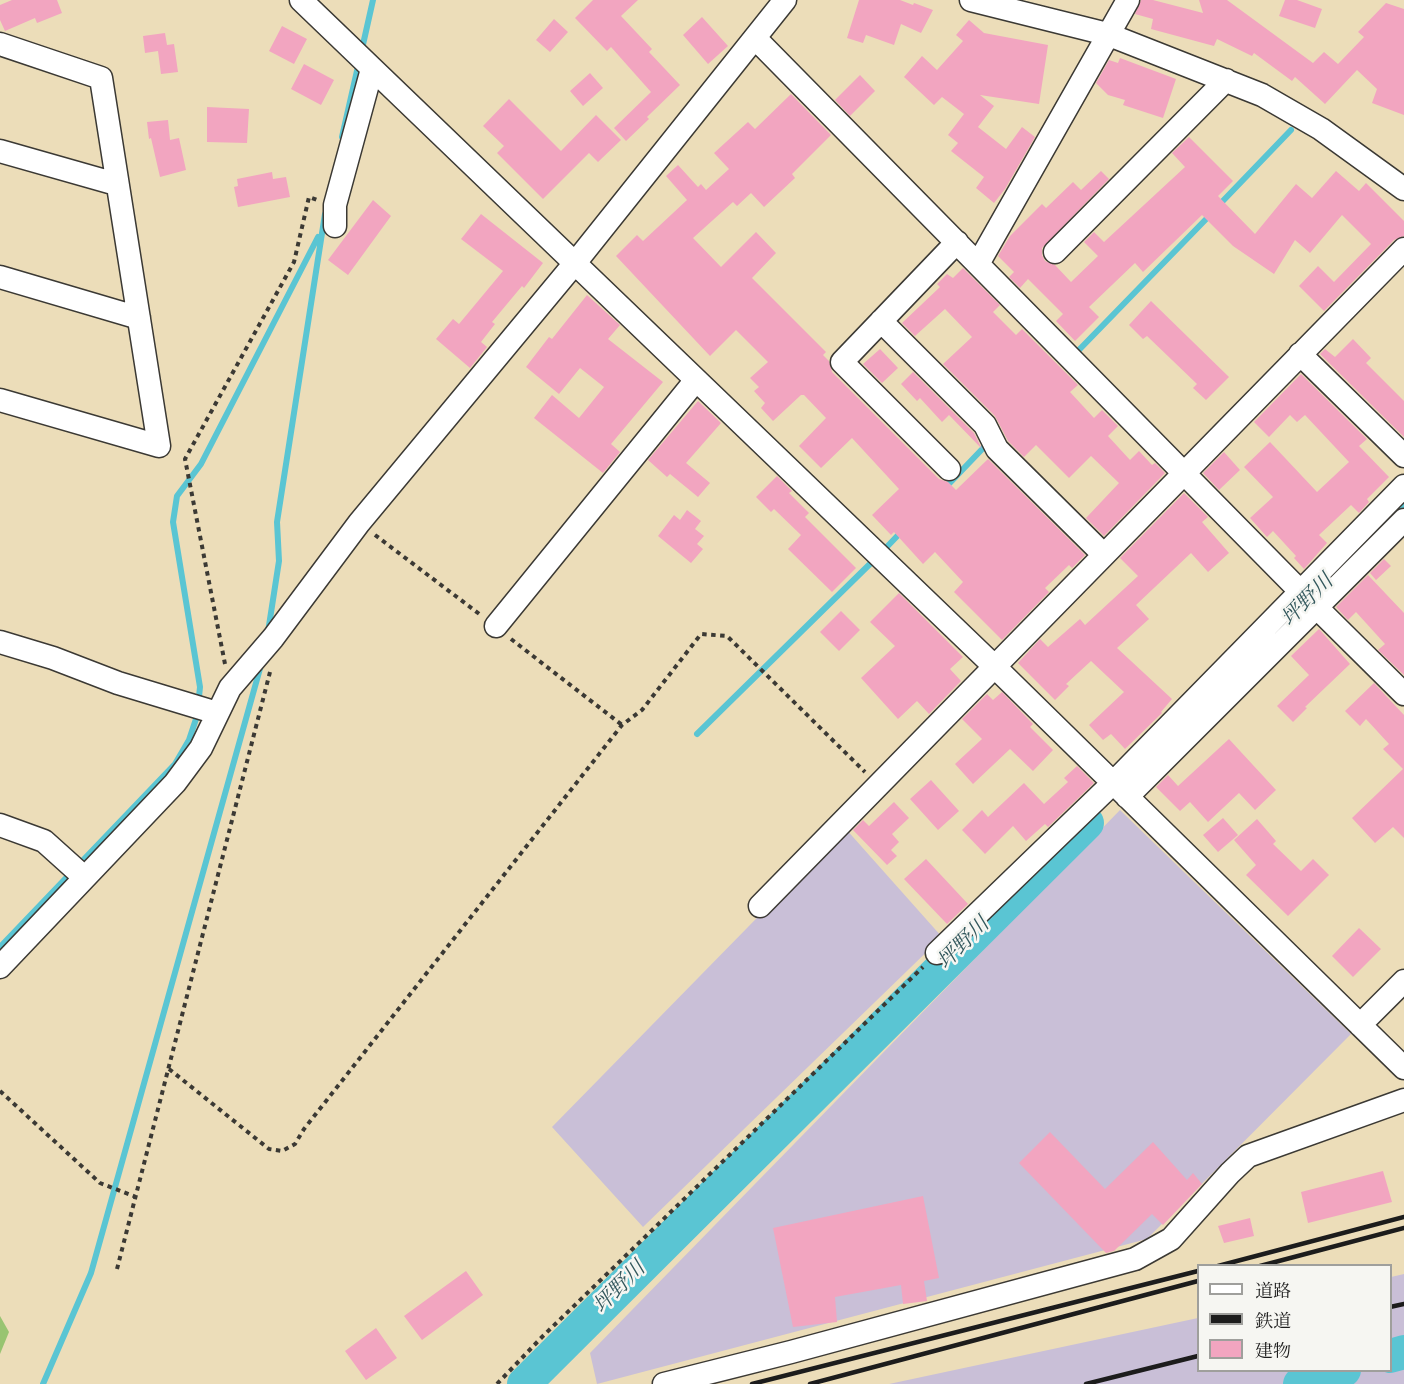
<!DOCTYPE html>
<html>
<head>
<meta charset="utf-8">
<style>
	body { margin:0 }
	#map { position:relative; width:1404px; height:1384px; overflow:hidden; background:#ecddb9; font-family:"Libre Bodoni","Noto Serif JP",serif }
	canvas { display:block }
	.legend { position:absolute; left:1197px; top:1264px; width:195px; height:108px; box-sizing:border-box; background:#f6f6f2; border:2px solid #9f9f9c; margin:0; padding:8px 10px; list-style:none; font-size:18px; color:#1c1c1c }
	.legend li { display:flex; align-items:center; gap:12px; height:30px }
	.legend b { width:30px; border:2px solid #9f9f9c }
</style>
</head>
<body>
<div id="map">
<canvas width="1404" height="1384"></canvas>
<ul class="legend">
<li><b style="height:8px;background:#fff"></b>道路</li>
<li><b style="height:8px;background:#1c1c1c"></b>鉄道</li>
<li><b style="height:16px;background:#f2a5c0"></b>建物</li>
</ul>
</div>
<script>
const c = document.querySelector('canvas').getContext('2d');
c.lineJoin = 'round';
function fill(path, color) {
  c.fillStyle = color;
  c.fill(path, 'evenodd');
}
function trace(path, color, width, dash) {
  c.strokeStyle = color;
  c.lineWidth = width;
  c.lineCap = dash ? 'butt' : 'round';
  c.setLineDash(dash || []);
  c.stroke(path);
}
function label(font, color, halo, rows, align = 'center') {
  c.font = font + ' "Libre Bodoni","Noto Serif JP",serif';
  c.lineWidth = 5;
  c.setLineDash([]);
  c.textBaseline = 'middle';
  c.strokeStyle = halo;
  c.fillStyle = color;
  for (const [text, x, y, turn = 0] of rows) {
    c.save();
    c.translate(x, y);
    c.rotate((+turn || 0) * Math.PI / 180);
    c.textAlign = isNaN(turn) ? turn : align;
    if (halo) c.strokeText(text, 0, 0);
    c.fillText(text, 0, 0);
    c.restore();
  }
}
fill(new Path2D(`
	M1120 810 1351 1034 1147 1239 597 1384 590 1353Z
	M845 828 942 937 643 1227 552 1127Z
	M1404 1274V1384H889L1198 1318V1370H1390L1391 1277Z`), '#c9bfd7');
fill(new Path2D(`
	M0 1316 9 1332 0 1354Z`), '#98c471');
trace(new Path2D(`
	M362 49 373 0
	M342 137 359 62
	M1219 205 1291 130
	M1075 354 1212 213
	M945 488 988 443
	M882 552 902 531
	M268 632 279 561 277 522 325 214
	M697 734 875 559
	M0 947 175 764 189 740 197 716 200 687 173 522 177 496 201 464 318 237
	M43 1384 91 1273 261 665`), '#5ac5d3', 6);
trace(new Path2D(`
	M1364 545 1404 505
	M1390 1356 1404 1352
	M524 1384 1087 823
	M1300 1384 1344 1370`), '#5ac5d3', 34);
fill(new Path2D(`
	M12 0H57L62 13 37 23 35 18 5 31 0 20V5Z
	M593 0H638L621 16 652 49 649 52 680 85 647 117 649 119 626 141 614 128 651 92 611 47 607 51 575 18Z
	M859 0H900L913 5 914 3 933 10 921 33 901 24 894 45 866 35 863 43 847 38Z
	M1141 0H1153L1203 13 1199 0H1227L1313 63 1324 52 1338 64 1364 37 1358 32 1386 3 1404 9V115L1372 103 1377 89 1357 70 1325 104 1295 77 1292 81 1254 53 1252 56 1217 39 1214 46 1151 29 1153 19 1135 14Z
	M1285 0H1297L1322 9 1315 28 1279 16Z
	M702 17 728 46 708 64 683 35Z
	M554 19 568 32 550 52 536 40Z
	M969 20 984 33 1048 45 1039 104 980 95 994 106 978 127 1006 149 1022 127 1035 137 1005 189 994 203 976 188 984 177 951 151 958 143 948 135 964 114 942 97 934 105 904 77 922 56 937 70 963 41 956 35Z
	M282 26 307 39 294 64 269 51Z
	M165 33 167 45 174 44 178 72 161 74 158 51 145 53 143 36Z
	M1120 58 1176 79 1163 118 1123 105 1125 100 1108 95 1096 83 1109 60 1118 63Z
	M304 64 334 80 321 105 291 89Z
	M590 73 603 88 583 106 570 91Z
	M860 75 875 91 850 116 835 100Z
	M791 94 831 135 792 174 795 178 764 207 751 193 737 206 733 202 693 238 721 267 756 232 776 253 752 278 826 352 823 355 829 361 832 372 939 479 948 482 956 490 988 459 1085 555 1072 568 1069 565 1045 588 1049 592 1002 640 954 592 963 582 935 552 923 564 894 532 891 535 872 515 899 489 852 438 821 468 799 446 826 418 804 395H801L773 421 761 408 765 403 754 391 759 387 750 378 768 362 736 330 710 356 616 256 637 235 643 241 687 200 666 176 678 165 698 187 701 184 706 190 729 169 714 153 748 122 755 129Z
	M509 99 561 151 596 115 621 140 598 162 589 153 543 199 497 153 504 146 483 126Z
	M207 107 249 109 247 143 207 142Z
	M168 120 170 140 179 138 186 170 160 177 151 138 149 139 147 122Z
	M1189 137 1233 181 1218 196 1255 234 1296 184 1312 198 1336 171 1359 191 1366 183 1404 221V236L1394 240 1324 311 1299 286 1318 266 1334 282 1371 244 1342 215 1310 253 1295 240 1274 274 1233 246 1202 215 1143 272 1135 263 1089 307 1099 317 1075 341 1056 321 1063 314 1028 279 1020 288 1009 277 1014 272 998 256 1010 236 1042 204 1046 208 1073 182 1081 190 1101 171 1109 179 1042 248V255L1045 261 1055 265 1071 282 1098 256 1084 242 1094 232 1104 242 1185 167 1172 153Z
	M272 172 273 179 286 177 290 197 238 207 234 187 238 186 237 179Z
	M373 200 391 216 348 275 328 260Z
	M481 214 543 263 524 288 522 286 492 322 495 324 481 342 487 347 470 368 436 339 453 319 459 324 503 271 461 239Z
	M963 268 1000 305 993 312 1016 335 1022 329 1078 385 1070 392 1094 418 1102 410 1118 426 1108 436 1130 460 1139 451 1152 465 1155 463 1165 473 1104 536 1086 518 1119 483 1091 456 1069 478 1036 445 1024 457 1008 441 995 416 943 364 972 337 945 309 915 336 902 323 940 287 937 284 947 274 953 278Z
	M587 295 620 325 608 339 663 382 611 444 620 452 603 473 534 418 552 395 579 418 604 387 580 368 559 394 526 367 549 337 552 339Z
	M1151 301 1229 377 1206 400 1193 388 1197 384 1147 336 1143 339 1129 325Z
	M1353 339 1371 358 1366 363 1404 401V437L1320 354 1325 349 1335 357Z
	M880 349 898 368 882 383 863 364Z
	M913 372 974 433 982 449 949 415 942 422 920 398 917 401 901 384Z
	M1301 374 1367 439 1359 446 1389 477 1367 499 1369 502 1359 513 1351 505 1319 535 1327 543 1304 569 1294 558 1296 556 1273 531 1267 537 1250 518 1273 497 1244 467 1270 442 1317 492 1349 462 1305 415 1297 422 1290 415 1269 437 1254 422Z
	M698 401 721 423 686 463 710 483 698 497 670 474 667 477 648 460Z
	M1224 452 1240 470 1219 490 1203 473Z
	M777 476 792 491 789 493 809 513 805 517 856 568 832 592 788 549 801 535 774 509 771 512 756 497Z
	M1184 493 1208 517 1202 522 1229 553 1208 572 1191 553 1136 605 1149 619 1117 648 1172 699 1161 712 1162 713 1125 749 1111 734 1103 740 1089 725 1124 692 1091 661 1066 684 1069 686 1055 700 1018 663 1040 639 1048 647 1080 619 1085 625 1138 576 1120 558Z
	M687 510 701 521 695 529 704 536 697 544 703 549 691 563 658 536 674 515 680 520Z
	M1384 559 1391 566 1376 580 1370 573Z
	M1368 575 1404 613V675L1378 650 1385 644 1356 612 1348 620 1336 607Z
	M899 593 963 657 950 669 961 681 929 714 917 701 898 719 861 678 895 646 870 622Z
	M841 611 860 630 839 651 820 632Z
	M1319 629 1350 664 1305 707 1307 708 1293 722 1277 706 1309 675 1291 656Z
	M1374 683 1404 715V838L1393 827 1375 843 1352 818 1403 769 1383 749 1389 744 1366 719 1360 726 1345 711Z
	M1002 692 1033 724 1030 727 1053 750 1033 771 1010 749 973 784 955 764 982 739 962 719 987 694 993 700Z
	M1229 739 1276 790 1255 810 1239 793 1208 822 1190 802 1180 811 1156 787 1168 775 1178 786Z
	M1077 766 1094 783 1048 827 1045 824 1026 841 1013 826 985 854 962 830 982 810 988 817 1024 783 1044 804 1068 782 1064 778Z
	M931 780 959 811 938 830 910 799Z
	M894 802 909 818 892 834 899 842 891 850 897 856 887 865 853 830 863 820 869 826Z
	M1223 818 1238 835 1218 852 1203 835Z
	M1257 819 1276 841 1273 844 1301 871 1313 859 1329 875 1288 916 1246 875 1256 865 1234 840Z
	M926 859 968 904 947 924 904 879Z
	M1359 928 1381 949 1353 977 1332 956Z
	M1050 1132 1105 1189 1153 1142 1187 1180 1193 1173 1202 1184 1163 1225 1152 1214 1114 1251 1106 1253 1019 1163Z
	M1383 1171 1392 1202 1308 1223 1301 1192Z
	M923 1196 939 1278 924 1281 927 1301 903 1304 901 1285 835 1297 837 1322 793 1327 773 1228Z
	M1250 1218 1254 1236 1224 1243 1218 1226Z
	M466 1271 483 1295 422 1340 404 1316Z
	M376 1328 397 1358 366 1380 345 1351Z`), '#f2a5c0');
const minor = new Path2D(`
	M301 0 995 667 1404 1068
	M971 0 1107 34 1262 95 1321 129 1404 189
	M755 38 1300 591 1404 694
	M0 44 101 78 159 446 0 400
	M0 151 116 184
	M335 226V205L372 69
	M1055 252 1226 80
	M978 264 1128 0
	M0 277 139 318
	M881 321 985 425 997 449 1104 555
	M1300 354 1404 456
	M949 469 842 362 957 242
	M496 626 696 380
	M0 642 53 658 118 683 217 713
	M1127 797 1404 520
	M0 825 44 841 84 877
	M760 906 1404 249
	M937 953 1113 783 1404 486
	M0 967 175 783 201 748 230 688 273 638 359 523 575 263 785 0
	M1360 1025 1404 981
	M664 1384 791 1352 1135 1259 1171 1239 1230 1173 1248 1156 1404 1100`);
trace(minor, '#3b3934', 25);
trace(new Path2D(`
	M375 535 482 616
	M511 639 622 725
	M225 664 185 459 294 262 309 197 317 200
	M169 1069 269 1149 282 1151 295 1144 304 1129 622 725 642 710 701 634 727 636 865 772
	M0 1091 100 1183 136 1197
	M117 1269 270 672
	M497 1384 542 1337 923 967`), '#3b3934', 4, [4.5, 4.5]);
trace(minor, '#fff', 22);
trace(new Path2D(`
	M1218 1266 1404 1217
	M1260 1266 1404 1228
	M1390 1307 1404 1304
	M752 1384 1198 1271
	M810 1384 1198 1281
	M1086 1384 1198 1356`), '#1c1c1c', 4.5);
label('italic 21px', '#32575c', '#f6f6f2', [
	["坪野川",1308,601,-45],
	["坪野川",964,944,-45],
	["坪野川",620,1288,-45]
]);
</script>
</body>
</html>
